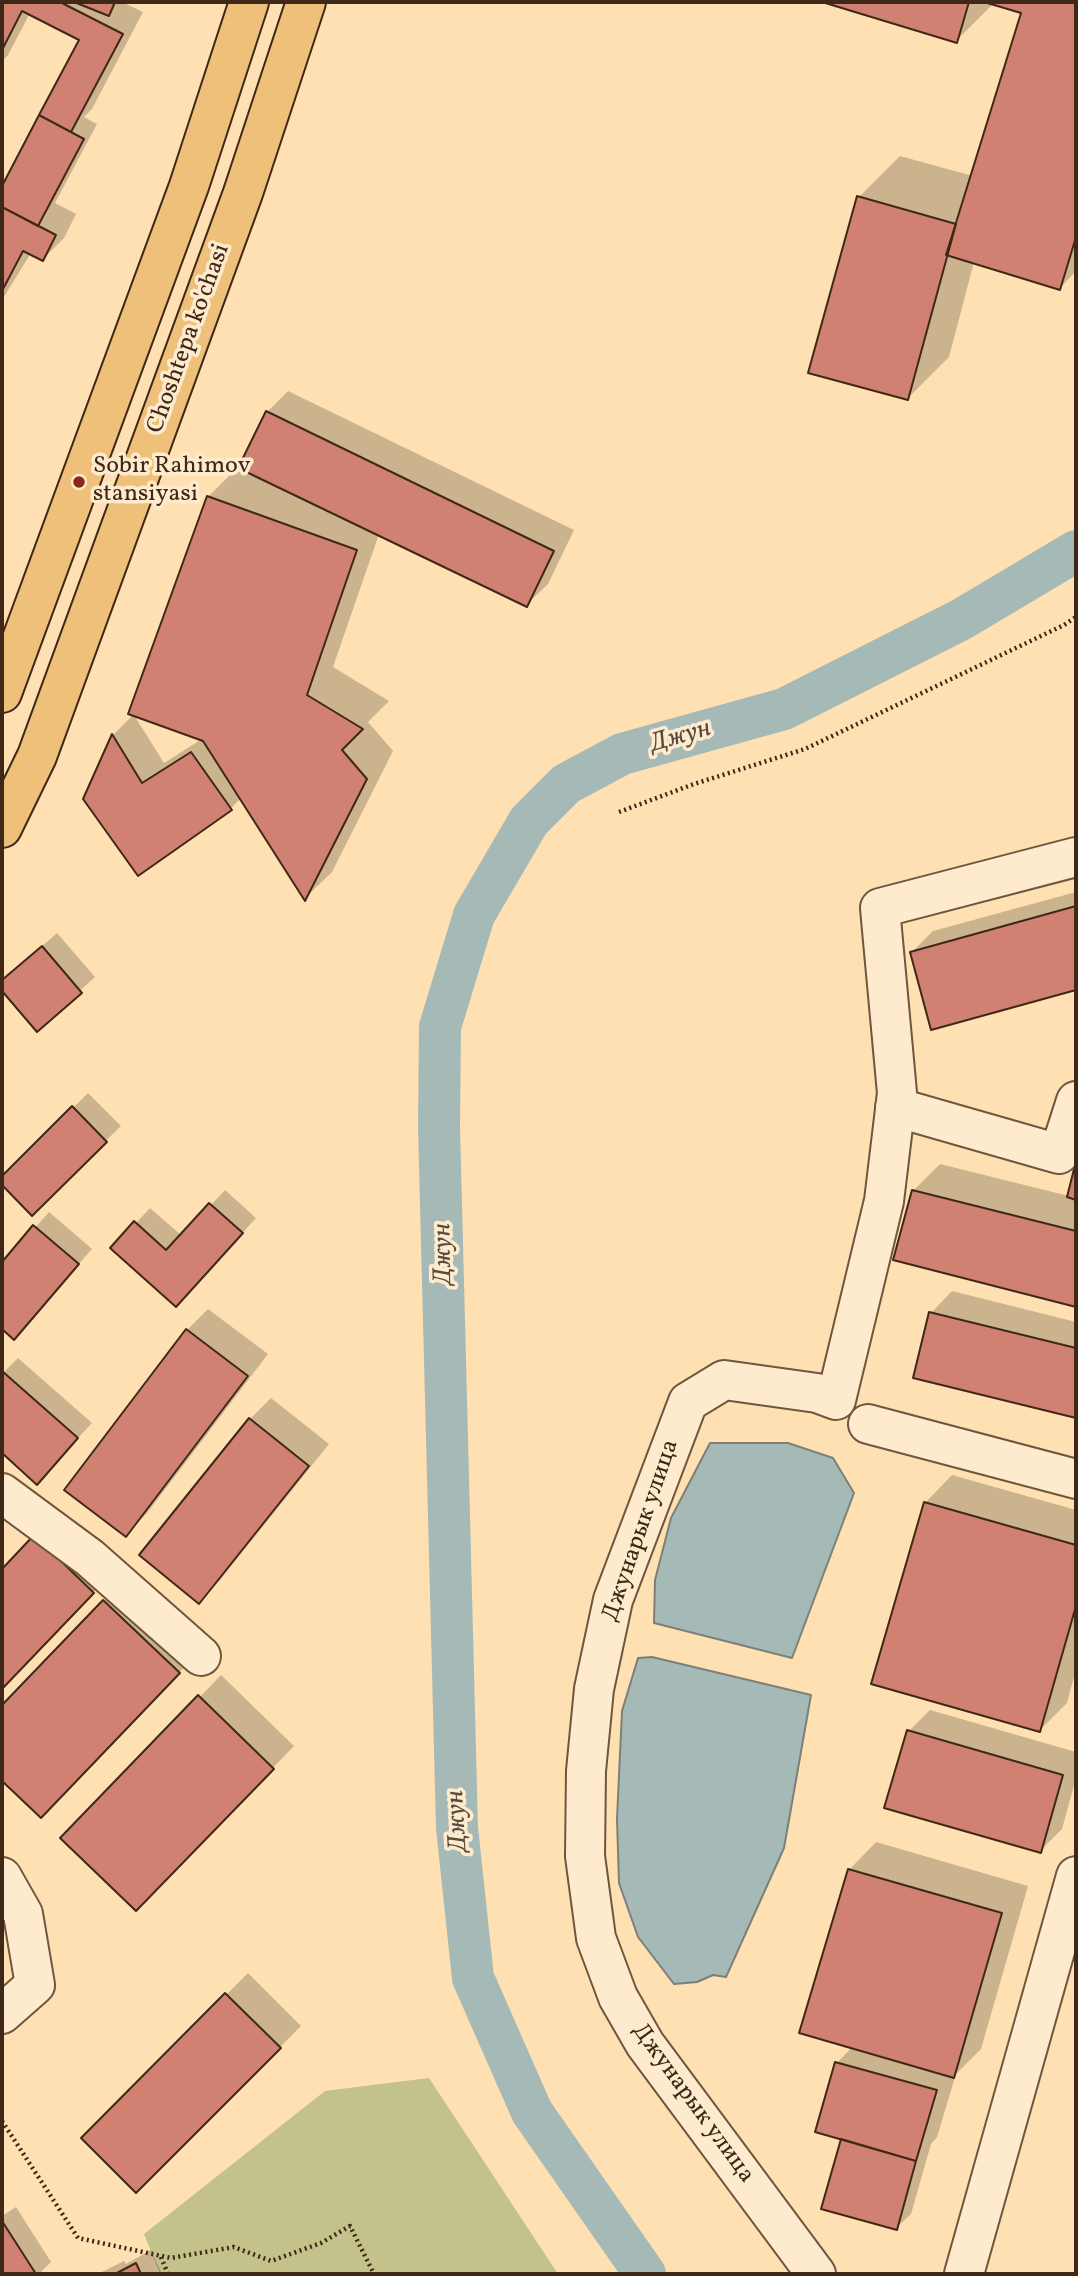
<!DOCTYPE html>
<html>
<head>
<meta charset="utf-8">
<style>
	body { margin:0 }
	#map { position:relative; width:1078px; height:2276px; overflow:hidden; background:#fee0b2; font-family:Vollkorn,serif }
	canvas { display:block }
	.frame { position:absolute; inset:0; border:4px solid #3f2817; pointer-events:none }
</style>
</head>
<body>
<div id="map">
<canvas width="1078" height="2276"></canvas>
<div class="frame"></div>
</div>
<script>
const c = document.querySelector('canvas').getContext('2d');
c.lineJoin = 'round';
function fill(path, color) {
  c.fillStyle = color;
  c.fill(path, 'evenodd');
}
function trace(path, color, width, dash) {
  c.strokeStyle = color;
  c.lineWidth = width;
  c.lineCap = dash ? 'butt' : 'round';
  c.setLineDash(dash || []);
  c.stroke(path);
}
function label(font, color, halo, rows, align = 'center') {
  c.font = font + ' Vollkorn,serif';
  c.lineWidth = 7;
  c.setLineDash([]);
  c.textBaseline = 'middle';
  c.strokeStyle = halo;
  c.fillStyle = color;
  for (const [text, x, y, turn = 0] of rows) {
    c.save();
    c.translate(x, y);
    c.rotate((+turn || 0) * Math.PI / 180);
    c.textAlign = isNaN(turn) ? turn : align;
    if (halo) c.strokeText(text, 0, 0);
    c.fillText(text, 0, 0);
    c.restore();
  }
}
fill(new Path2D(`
	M429 2078 558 2274H160L144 2234 325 2091Z`), '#c2c28a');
const water = new Path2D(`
	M710 1443H788L833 1458 854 1493 792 1658 654 1623 655 1580 671 1518Z
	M652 1657 811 1695 784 1848 726 1977 713 1975 697 1982 674 1984 638 1937 619 1883 617 1819 622 1711 638 1658Z`);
fill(water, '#a5bab7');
trace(water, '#7c8077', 2);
fill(new Path2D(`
	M2 2H122L143 12 92 109 84 117 97 124 55 203 76 214 64 238 43 259 31 253 2 300V182L8 178 81 39 30 13 8 55 2 61Z
	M828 2H1076V271L1060 288 974 262 949 357 908 398 859 197 900 156 973 176 1024 12 994 3 956 41Z
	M288 391 574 530 548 584 526 605 379 534 333 667 389 701 368 722 393 751 332 872 305 898 241 798 231 808 85 798 113 735 133 715 208 497 235 470 258 478 267 412ZM134 715 202 739 164 763Z
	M1076 892V988L933 1028 912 952 933 931Z
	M57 933 95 977 37 1029 2 988V982Z
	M88 1093 121 1126 32 1213 2 1182V1179Z
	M940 1164 1069 1196 1076 1168V1305L895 1259 913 1191Z
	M225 1190 256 1218 191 1290 136 1223 150 1208 182 1236Z
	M49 1212 92 1249 14 1337 2 1327V1265Z
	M952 1291 1076 1322V1416L915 1376 931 1313Z
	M208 1309 268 1354 147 1513 126 1535 66 1490 187 1330Z
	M18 1358 92 1423 37 1482 2 1451V1374Z
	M271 1398 329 1444 220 1580 199 1601 250 1419Z
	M952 1475 1076 1510V1669L1067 1703 1040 1730 925 1503Z
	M57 1515 114 1571 2 1687V1571Z
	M125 1580 200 1651 41 1816 2 1779V1708Z
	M221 1675 294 1746 157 1888 200 1697Z
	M930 1710 1076 1752V1778L1062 1829 1040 1851 909 1731Z
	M876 1842 1028 1886 981 2049 956 2074 937 2137 931 2144 911 2214 896 2228 843 2138 837 2063 852 2047 849 1870Z
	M248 1973 301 2026 136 2191 83 2138Z
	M16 2207 51 2262 39 2274H2V2216Z
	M151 2250 162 2274H98L124 2261 126 2264Z`), '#0003');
trace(new Path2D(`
	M645 2274 532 2112 473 1978 457 1828 439 1127 440 1027 474 915 529 821 566 784 622 754 784 709 962 619 1076 551`), '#a5bab7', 42);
const building = new Path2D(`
	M2 2H60L123 34 71 132 39 115 79 40 22 11 2 50Z
	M74 2H115L109 16Z
	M822 2H969L957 43Z
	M984 2H1076V237L1060 290 946 255 1021 13Z
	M39 115 84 139 38 226 2 207V186Z
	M857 196 956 224 908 400 808 373Z
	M2 207 56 235 43 261 23 251 2 291Z
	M266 411 554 551 527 607 238 468Z
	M207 496 357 550 307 695 363 729 342 750 367 779 305 901 203 741 128 714Z
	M112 734 142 783 191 752 232 810 138 876 83 799Z
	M1076 906V990L931 1030 910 952Z
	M42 946 82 993 37 1032 2 991V980Z
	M72 1106 107 1142 32 1216 2 1185V1176Z
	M1076 1161V1200L1067 1197Z
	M912 1190 1076 1231V1307L893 1260Z
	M209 1203 243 1233 176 1307 110 1248 134 1221 166 1250Z
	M33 1225 79 1264 14 1340 2 1329V1262Z
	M929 1312 1076 1348V1418L913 1378Z
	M186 1329 248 1376 126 1537 64 1490Z
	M2 1371 78 1438 37 1485 2 1453Z
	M249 1418 309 1466 199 1604 139 1555Z
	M924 1502 1076 1545V1606L1040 1732 871 1684Z
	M34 1535 94 1593 2 1689V1569Z
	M103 1600 180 1673 41 1818 2 1781V1705Z
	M198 1695 274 1769 136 1911 60 1838Z
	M907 1730 1063 1775 1041 1853 884 1808Z
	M848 1869 1002 1913 954 2078 799 2033Z
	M225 1993 281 2048 136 2193 81 2138Z
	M835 2062 937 2090 916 2161 815 2132Z
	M841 2139 916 2161 897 2230 821 2209Z
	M2 2221 36 2274H2Z
	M136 2263 141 2274H115Z`);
fill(building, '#d08172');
trace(building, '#3f2817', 2);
const minor = new Path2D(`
	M895 1107 1059 1154 1076 1101
	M868 1424 1076 1479
	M2 1493 90 1558 201 1656
	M2 1877 23 1914 35 1985 2 2014
	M816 2274 645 2044 618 1997 596 1938 585 1856 586 1771 594 1689 613 1600 688 1402 724 1380 817 1393 836 1400 884 1201 897 1093 880 908 1076 857
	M964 2274 1076 1876`);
const major = new Path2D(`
	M2 693 189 186 249 2
	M2 828 37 756 243 193 306 2`);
trace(minor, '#6f563e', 42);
trace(major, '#3f2817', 42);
trace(new Path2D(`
	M619 812 694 784 805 749 1064 625 1076 617
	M2 2121 78 2238 171 2258 234 2247 271 2261 321 2243 350 2226 374 2274
	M161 2257 168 2274`), '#3f2817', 4.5, [2, 3.5]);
trace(minor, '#feebcd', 38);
trace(major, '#efc079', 38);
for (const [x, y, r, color] of [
	[79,482,7,"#8f2418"]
]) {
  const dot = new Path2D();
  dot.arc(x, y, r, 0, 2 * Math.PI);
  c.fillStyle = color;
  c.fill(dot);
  trace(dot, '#feebcd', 2.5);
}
label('24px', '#3f2817', '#feebcd', [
	["Choshtepa ko'chasi",190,339,-70],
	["Джунарык улица",642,1531,-71],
	["Джунарык улица",692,2104,54]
]);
label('24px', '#3f2817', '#feebcd', [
	["Sobir Rahimov",93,468],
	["stansiyasi",93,496]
], 'left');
label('italic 26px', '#584c3f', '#feebcd', [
	["Джун",681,738,-16],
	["Джун",445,1254,-91],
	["Джун",459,1821,-93]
]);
</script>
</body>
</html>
